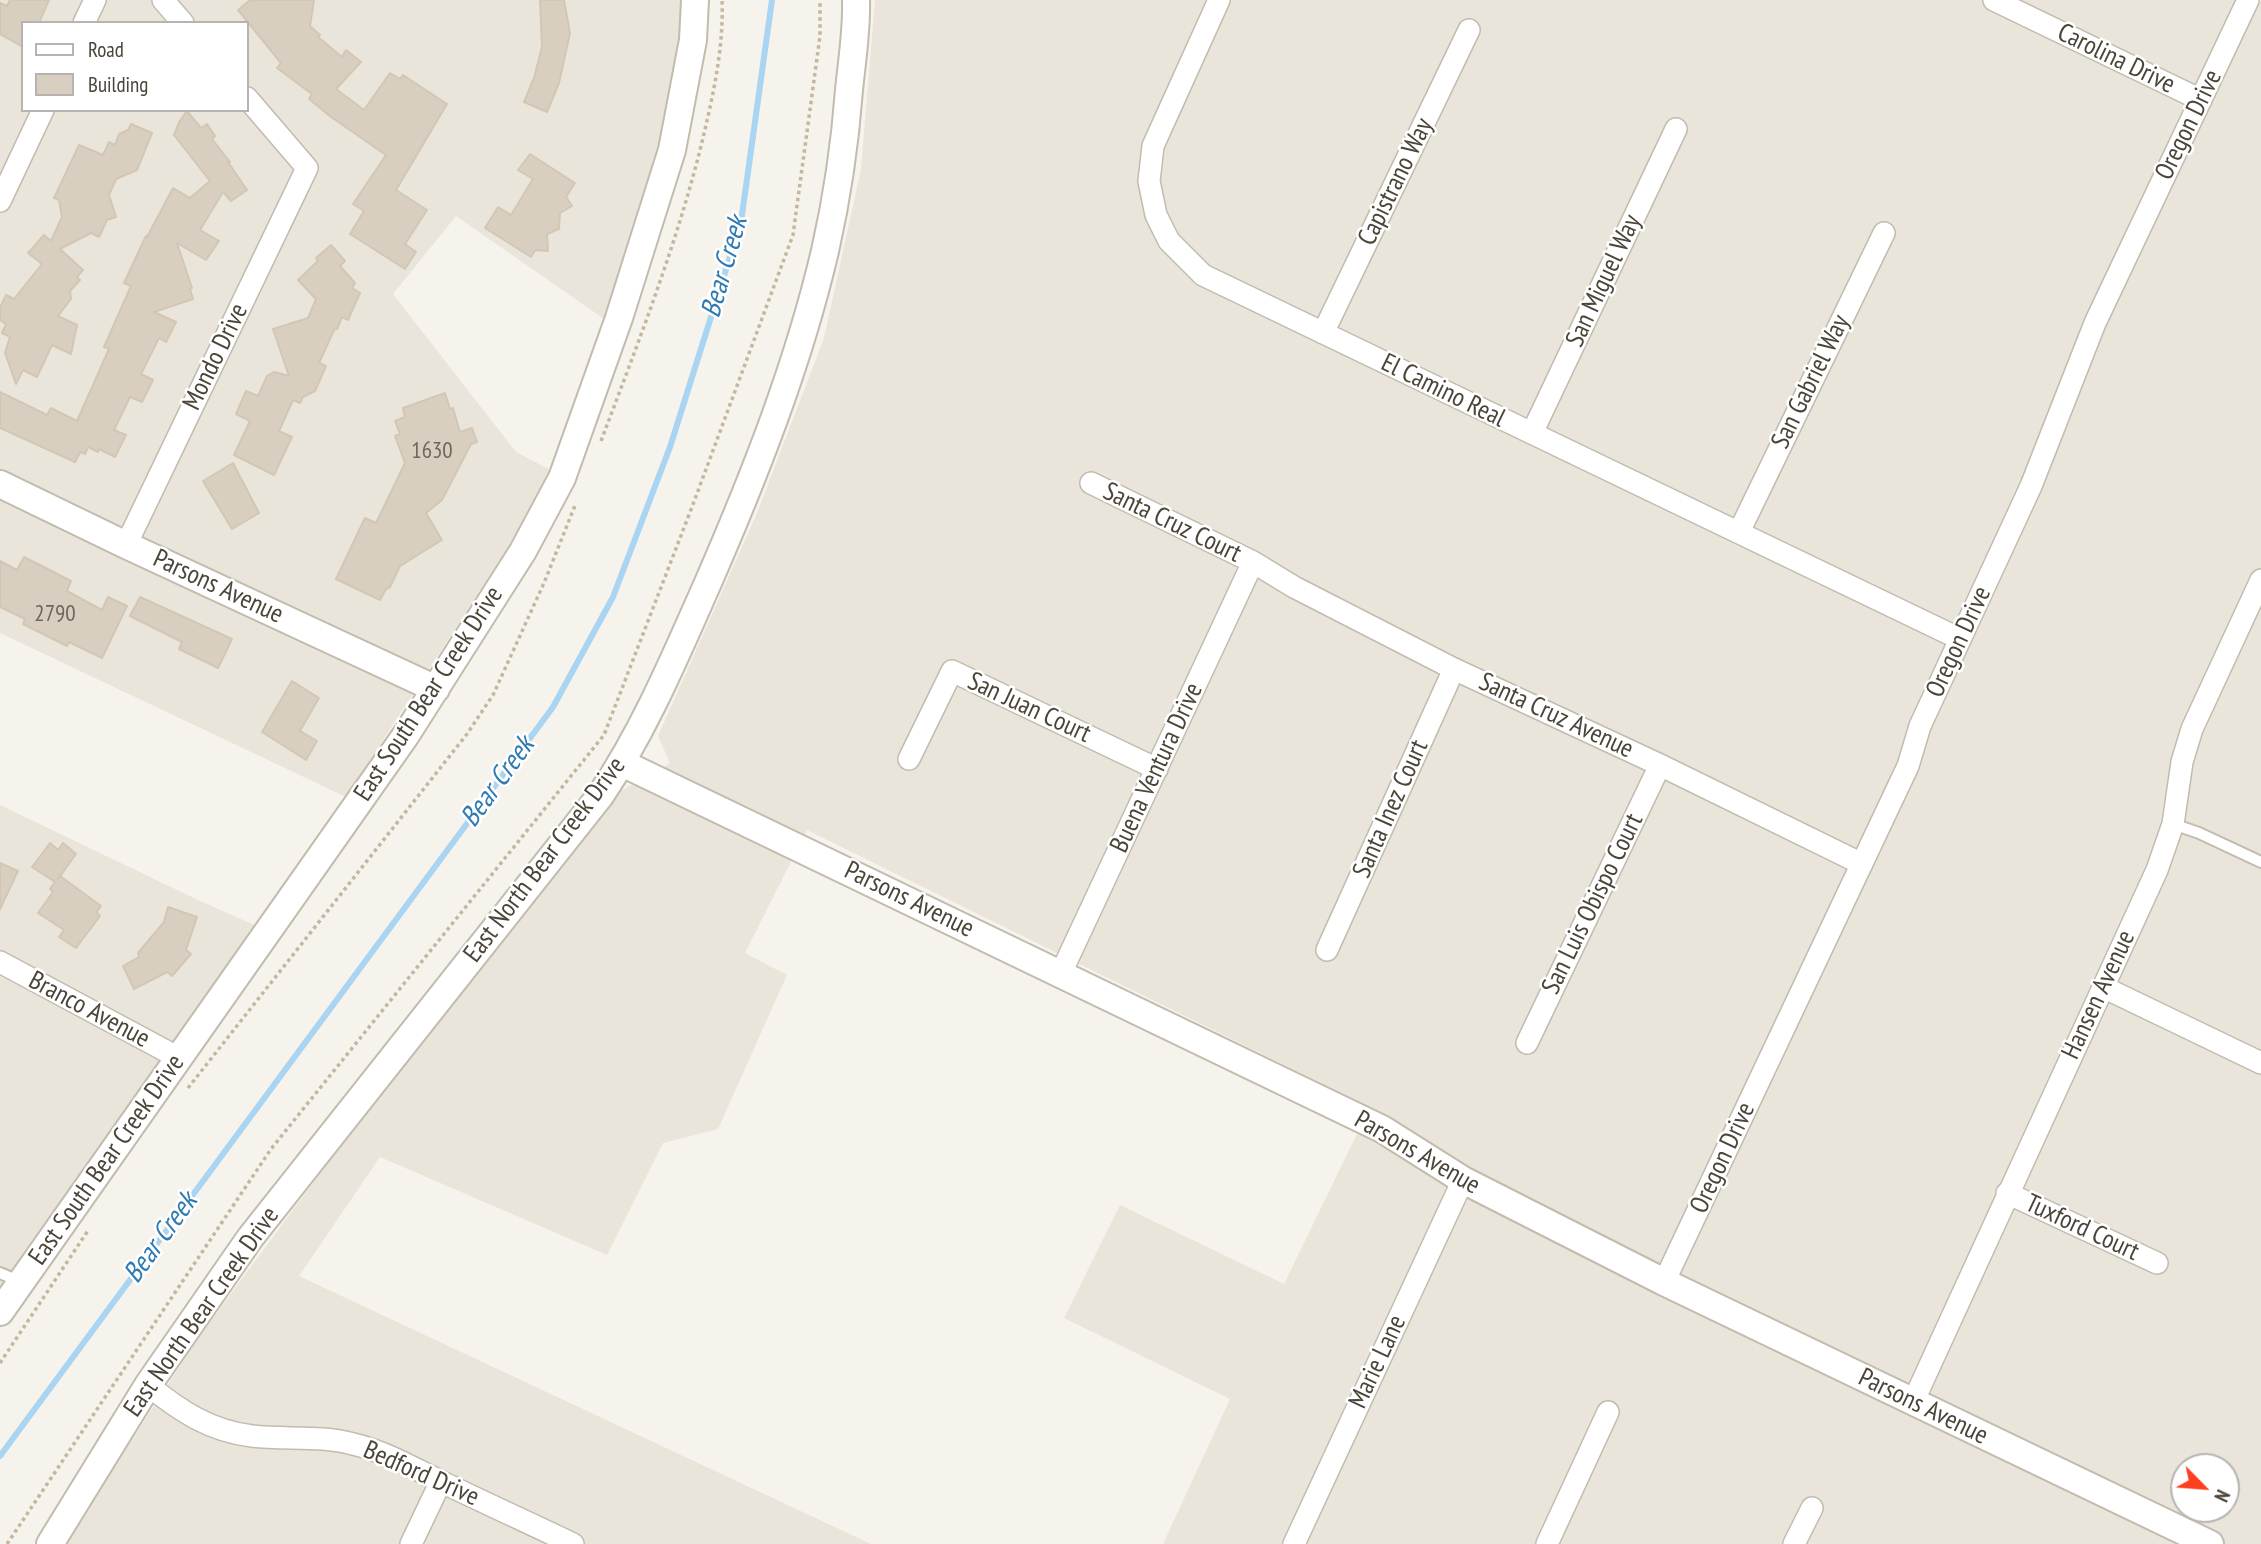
<!DOCTYPE html>
<html>
<head>
<meta charset="utf-8">
<style>
	body { margin:0 }
	#map { position:relative; width:2261px; height:1544px; overflow:hidden; background:#f6f3ec; font-family:"PT Sans Narrow",sans-serif }
	canvas { display:block }
	.legend { position:absolute; left:21px; top:21px; width:228px; height:91px; box-sizing:border-box; background:#fff; border:2px solid #b7b4b0; margin:0; padding:9px 12px; list-style:none; font-size:21px; color:#4b4439 }
	.legend li { display:flex; align-items:center; gap:14px; height:35px }
	.legend b { width:35px; border:2px solid #b7b4b0 }
	.north { position:absolute; left:2170px; top:1453px; width:70px; height:70px; box-sizing:border-box; background:#fff; border:2px solid #b7b4b0; border-radius:50%; rotate:115deg; font-size:19px; font-weight:700; line-height:28px; text-align:center; color:#4b4439 }
	.north::after { content:''; display:block; margin:auto; width:24px; height:32px; background:#fc3f1d; clip-path:polygon(50% 0,100% 100%,50% 72%,0 100%) }
</style>
</head>
<body>
<div id="map">
<canvas width="2261" height="1544"></canvas>
<ul class="legend">
<li><b style="height:9px;background:#fff"></b>Road</li>
<li><b style="height:19px;background:#d8cfc1"></b>Building</li>
</ul>
<div class="north">N</div>
</div>
<script>
const c = document.querySelector('canvas').getContext('2d');
c.lineJoin = 'round';
function fill(path, color) {
  c.fillStyle = color;
  c.fill(path, 'evenodd');
}
function trace(path, color, width, dash) {
  c.strokeStyle = color;
  c.lineWidth = width;
  c.lineCap = dash ? 'butt' : 'round';
  c.setLineDash(dash || []);
  c.stroke(path);
}
function label(font, color, halo, rows, align = 'center') {
  c.font = font + ' "PT Sans Narrow",sans-serif';
  c.lineWidth = 5;
  c.setLineDash([]);
  c.textBaseline = 'middle';
  c.strokeStyle = halo;
  c.fillStyle = color;
  for (const [text, x, y, turn = 0] of rows) {
    c.save();
    c.translate(x, y);
    c.rotate((+turn || 0) * Math.PI / 180);
    c.textAlign = isNaN(turn) ? turn : align;
    if (halo) c.strokeText(text, 0, 0);
    c.fillText(text, 0, 0);
    c.restore();
  }
}
fill(new Path2D(`
	M0 0H685L684 20 651 192 604 319 456 216 393 294 516 452 556 473 346 797 0 633ZM23 23H247V110H23Z
	M875 0H2261V1544H1163L1230 1399 1064 1318 1120 1205 1284 1284 1370 1107 807 830 745 953 787 975 718 1129 663 1143 607 1255 380 1157 299 1276 871 1544H67L79 1521 200 1335 348 1136 605 800 670 763 658 736 757 513 824 338 861 169ZM2184 1467H2226V1509H2184Z
	M0 805 198 900 261 928 0 1298Z`), '#eae5da');
trace(new Path2D(`
	M0 1456 553 707 613 597 670 447 741 222 772 0`), '#a9d4f2', 6);
const building = new Path2D(`
	M10 0H49L39 23H23V47L0 34V3L7 6Z
	M250 0H314L310 26 320 35 318 37 342 57 346 50 361 62 336 89 364 110 390 73 400 79 403 75 447 104 396 190 427 210 405 244 416 252 405 269 350 234 364 211 353 204 386 155 331 117 309 99 312 94 277 68 281 63 238 10Z
	M540 0H564L570 33 559 83 547 112 524 102 534 78 542 47Z
	M187 111 201 128 207 124 215 136 212 139 230 162H228L247 190 231 201 223 192 200 230 219 241 206 260 177 243 192 288 190 289 193 299 154 312 176 322 166 342 159 338 141 374 153 380 142 402 130 397 114 430 126 435 115 457 99 449 98 452 88 447 85 454 80 452 75 462 0 428V392L47 415 51 408 77 421 109 349 104 347 131 286 124 283 146 236 147 237 173 188 190 198 210 181 174 135 179 122Z
	M131 124 152 133 137 170 116 179 109 195 116 217 107 220 99 237 91 233 60 249 83 270 77 277 80 280 70 291 71 299 58 316 77 325 71 354 52 345 37 377 23 370 16 384 5 353 10 337 2 333 6 324 0 320V308L6 295 14 299 42 264 28 253 44 235 51 241 62 217 59 200 54 198 79 145 103 155 109 142 115 145 119 134 128 130Z
	M530 154 575 183 566 197 572 206 560 213 559 229 547 234 548 251 535 250 531 257 485 228 498 207 511 215 533 179 518 170Z
	M331 245 345 261 340 266 355 283 352 288 360 293 348 320 342 317 337 329 335 328 319 363 326 366 315 391 303 397 300 403 293 400 279 431 292 437 274 475 234 455 250 421 236 414 246 391 258 396 267 376 274 372 289 376 273 329 308 318 316 299 298 280 318 261 316 258Z
	M445 393 450 409 453 408 460 432 472 428 477 442 471 444 442 500 426 513 442 540 400 566 390 587 386 589 380 600 336 579 365 518 376 523 405 463 395 436 400 434 395 421 405 417 403 408Z
	M233 463 259 513 232 529 203 481Z
	M24 557 71 581 67 591 102 610 108 597 127 606 102 658 69 642 67 646 23 624 25 619 0 607V561L17 570Z
	M140 597 232 639 218 668 179 649 182 642 130 616Z
	M292 681 319 698 300 731 317 741 306 760 262 732Z
	M50 843 58 850 63 843 76 854 58 879 60 876 101 906 96 912 100 916 76 948 59 937 64 930 38 913 53 892 50 889 55 882 32 867Z
	M0 863 18 871 0 909Z
	M168 907 197 917 186 950 191 954 172 976 167 972 134 989 123 966 139 957 138 953 164 922Z`);
fill(building, '#d8cfc1');
trace(building, '#d3c7b4', 2);
const service = new Path2D(`
	M2173 824 2199 833 2261 862
	M0 1273 21 1282`);
const minor = new Path2D(`
	M163 0 183 23
	M1219 0 1153 146 1149 181 1156 215 1169 241 1203 275 1960 639
	M1994 0 2201 100
	M84 23 95 0
	M0 201 43 110
	M1323 333 1469 30
	M1532 433 1676 129
	M1091 483 1253 562 1294 587 1454 669 1660 765 1862 864
	M1739 532 1884 233
	M126 545 307 168 247 98
	M909 759 952 671 1157 769
	M1327 950 1454 669
	M0 962 179 1058
	M1061 973 1253 562
	M2103 987 2261 1063
	M1527 1043 1660 765
	M2007 1193 2157 1263
	M1664 1282 1908 766 1920 726 2031 486 2095 323 2248 0
	M148 1385C180 1411 210 1431 252 1436 286 1440 320 1435 353 1444 384 1451 413 1468 442 1482 485 1503 529 1523 573 1544
	M1913 1402 2157 870 2173 824 2182 762 2192 729 2261 580
	M411 1544 441 1481
	M1294 1544 1463 1180
	M1547 1544 1608 1412
	M1794 1544 1812 1508`);
const tertiary = new Path2D(`
	M0 484 126 545 436 689
	M622 763 1382 1129 1463 1180 1664 1282 2210 1544
	M0 1312 406 735 523 551 562 478 619 318 672 150 693 40 695 0
	M50 1544 148 1385 250 1238 600 796C644 731 675 657 707 585 754 477 798 366 825 251 837 198 845 144 849 90 852 60 857 30 856 0`);
trace(service, '#c2bbae', 14);
trace(minor, '#c2bbae', 24);
trace(tertiary, '#c2bbae', 30);
trace(new Path2D(`
	M601 441C638 343 677 244 702 142 713 96 724 47 722 0
	M188 1088 467 734 493 695 544 583 576 503
	M0 1363 89 1229
	M7 1544 271 1149 604 735 692 507 793 235 820 36V0`), '#c4b79f', 3.5, [3.5, 3.5]);
trace(service, '#fff', 10);
trace(minor, '#fff', 21);
trace(tertiary, '#fff', 26);
label('23px', '#6e675b', null, [
	["1630",432,451],
	["2790",55,614]
]);
label('26px', '#4b4439', '#fff', [
	["Carolina Drive",2116,59,26],
	["Oregon Drive",2189,125,-64],
	["Capistrano Way",1396,182,-64],
	["San Miguel Way",1604,281,-65],
	["Mondo Drive",216,357,-64],
	["San Gabriel Way",1811,382,-64],
	["El Camino Real",1443,391,26],
	["Santa Cruz Court",1172,523,26],
	["Parsons Avenue",218,587,25],
	["Oregon Drive",1959,642,-65],
	["East South Bear Creek Drive",429,694,-57],
	["San Juan Court",1029,708,25],
	["Santa Cruz Avenue",1556,716,25],
	["Buena Ventura Drive",1157,768,-65],
	["Santa Inez Court",1391,809,-66],
	["East North Bear Creek Drive",545,860,-53],
	["Parsons Avenue",909,900,26],
	["San Luis Obispo Court",1593,904,-64],
	["Hansen Avenue",2099,995,-65],
	["Branco Avenue",89,1010,28],
	["Parsons Avenue",1417,1153,30],
	["Oregon Drive",1723,1158,-65],
	["East South Bear Creek Drive",107,1160,-55],
	["Tuxford Court",2082,1228,25],
	["East North Bear Creek Drive",202,1312,-55],
	["Marie Lane",1378,1362,-65],
	["Parsons Avenue",1923,1407,26],
	["Bedford Drive",421,1474,24]
]);
label('italic 28px', '#2e7ab2', '#fff', [
	["Bear Creek",725,267,-74],
	["Bear Creek",498,782,-54],
	["Bear Creek",161,1238,-54]
]);
</script>
</body>
</html>
